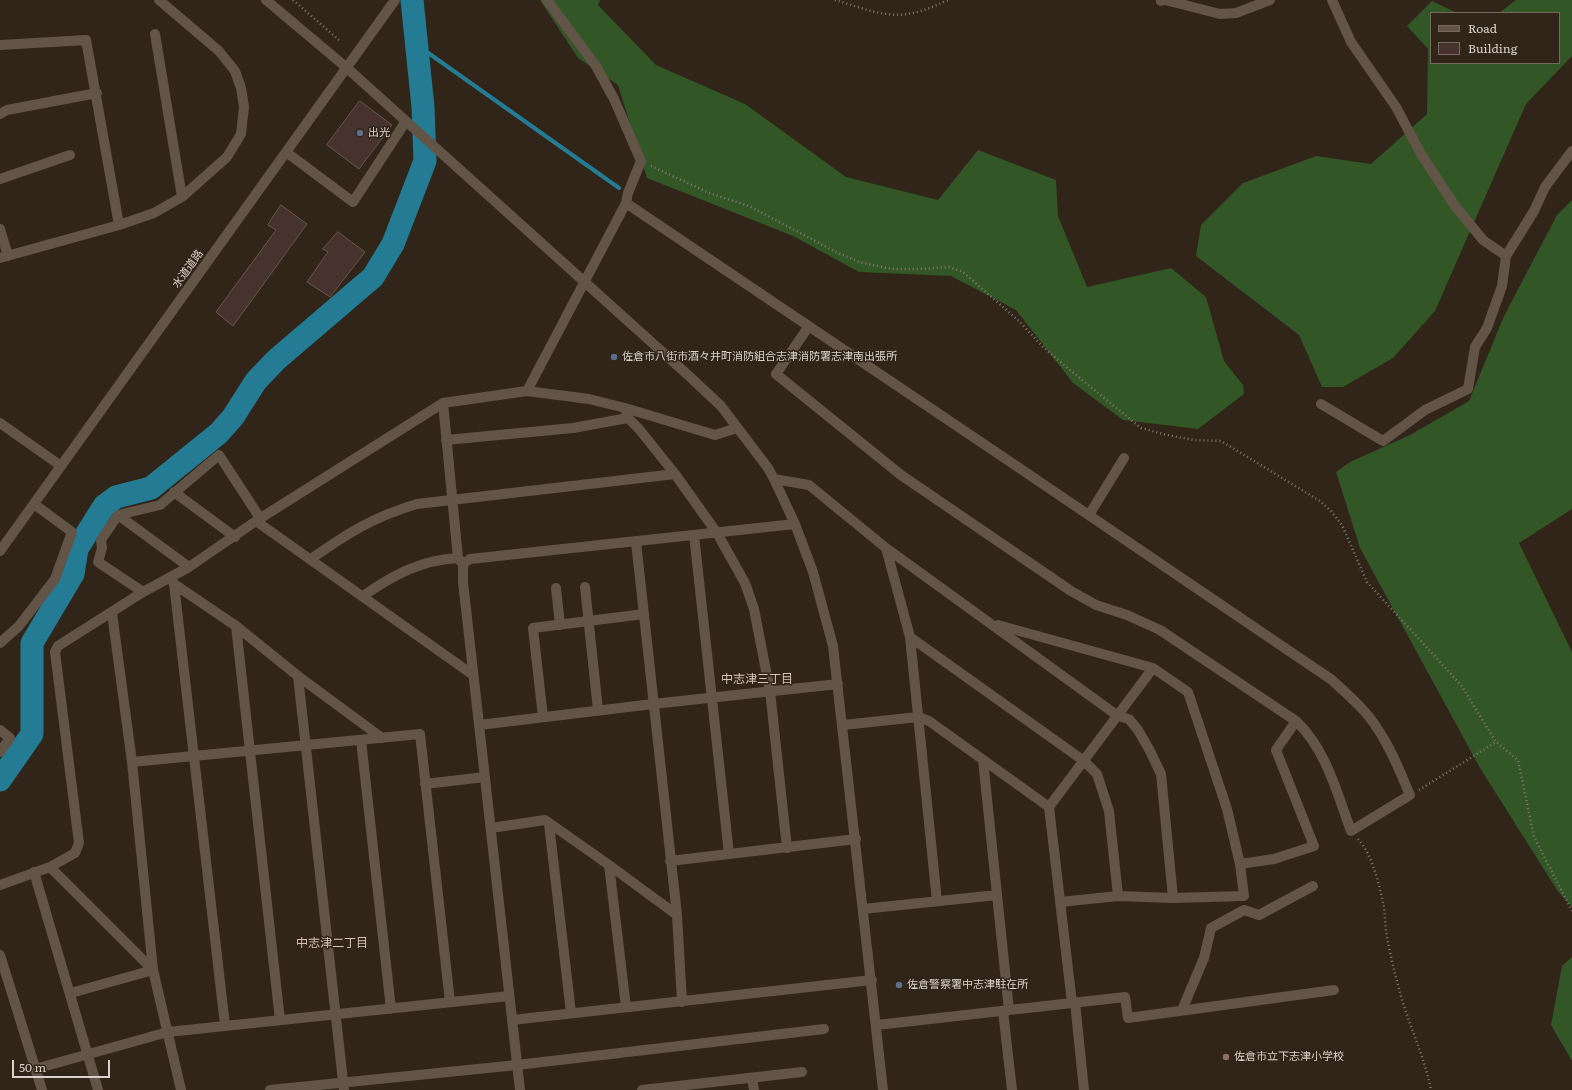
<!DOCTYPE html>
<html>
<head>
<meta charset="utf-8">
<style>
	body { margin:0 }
	#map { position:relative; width:1572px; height:1090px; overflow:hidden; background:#312419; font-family:Literata,serif }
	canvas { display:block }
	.legend { position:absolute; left:1430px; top:12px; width:130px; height:52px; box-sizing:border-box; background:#312419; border:1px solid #756960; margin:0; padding:5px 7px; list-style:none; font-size:12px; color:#dad1ca }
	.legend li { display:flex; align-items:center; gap:8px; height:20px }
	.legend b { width:20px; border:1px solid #756960 }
	.scale { position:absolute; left:12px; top:1060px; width:98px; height:18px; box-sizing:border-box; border:2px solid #dad1ca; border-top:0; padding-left:5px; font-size:12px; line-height:14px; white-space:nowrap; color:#dad1ca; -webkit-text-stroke:3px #312419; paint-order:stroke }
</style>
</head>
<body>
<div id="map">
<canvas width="1572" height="1090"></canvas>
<ul class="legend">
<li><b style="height:5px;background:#635448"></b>Road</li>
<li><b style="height:11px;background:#46332e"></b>Building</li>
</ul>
<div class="scale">50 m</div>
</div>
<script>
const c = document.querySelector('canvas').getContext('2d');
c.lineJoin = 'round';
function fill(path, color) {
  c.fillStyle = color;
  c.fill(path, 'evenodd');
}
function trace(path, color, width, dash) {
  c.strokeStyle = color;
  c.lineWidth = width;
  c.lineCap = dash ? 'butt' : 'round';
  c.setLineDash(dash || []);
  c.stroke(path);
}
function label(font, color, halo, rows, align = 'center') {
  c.font = font + ' Literata,"Noto Sans JP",serif';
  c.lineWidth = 3;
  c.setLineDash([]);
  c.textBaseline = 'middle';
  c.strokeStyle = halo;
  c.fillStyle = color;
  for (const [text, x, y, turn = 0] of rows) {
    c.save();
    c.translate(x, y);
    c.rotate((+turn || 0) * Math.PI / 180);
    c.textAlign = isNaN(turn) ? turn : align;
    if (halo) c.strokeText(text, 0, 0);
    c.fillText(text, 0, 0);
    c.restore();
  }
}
fill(new Path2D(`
	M540 0H600L598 5 656 65 745 104 846 177 938 200 978 150 1056 180 1058 216 1087 287 1171 268 1206 297 1224 361 1243 385 1244 394 1198 429 1123 420 1073 383 1016 310 951 276 859 272 793 236 647 178 618 85 578 58Z
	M1516 0H1572V56L1526 104 1435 311 1393 358 1343 387H1322L1299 335 1196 256 1201 225 1243 183 1316 156 1371 164 1427 114 1428 49 1407 26 1432 1 1457 13H1431V63H1559V13H1499Z
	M1572 200V509L1519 543 1572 652V907L1557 890 1480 768 1360 548 1336 472 1350 462 1410 435 1469 401 1504 316 1557 215Z
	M1572 957V1061L1551 1025 1562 966Z`), '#325625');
trace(new Path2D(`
	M417 45 619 188`), '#237c93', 4);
trace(new Path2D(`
	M0 780 32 734V643L73 574 77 549 104 506 116 497 151 488 219 433 233 417 256 381 276 360 373 277 393 244 425 161 423 107 412 0`), '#237c93', 23);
const building = new Path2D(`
	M360 101 392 125 359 169 327 145Z
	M281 205 307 224 233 326 216 312 276 230 268 225Z
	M338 232 365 252 330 297 307 282 328 252 323 249Z`);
fill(building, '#46332e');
trace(building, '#695550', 1);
trace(new Path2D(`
	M293 0 339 40
	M835 0C857 6 884 18 907 14 922 12 935 6 948 0
	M651 166 709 193 749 206 836 252 859 262 892 269H920L949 267 963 272 1020 322 1043 347 1065 366 1141 428 1167 435 1194 440 1221 441 1320 501 1331 511 1342 525 1367 582 1461 685 1496 742 1518 760 1534 837 1572 911
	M1419 790 1496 742
	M1358 839C1373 856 1379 884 1384 907 1385 915 1385 923 1386 931 1390 955 1396 979 1403 1003 1412 1032 1425 1059 1431 1090`), '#857a71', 2.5, [1, 3]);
trace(new Path2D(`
	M266 0 347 68 689 376 721 406 768 468 774 479 795 524 813 572 833 646 883 1090
	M547 0 596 66 614 99 641 161 628 193 626 203
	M1332 0 1351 42 1396 107 1421 154 1455 206 1483 240 1506 256
	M1161 1 1165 0 1220 14 1236 13 1270 0
	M155 34 182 197
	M0 45 86 40 119 225
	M0 114 7 110 97 93
	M286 152 353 202 406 121
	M0 179 70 155
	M0 229 8 256
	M0 258 119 225 154 213 182 197 227 157 241 134 244 107 241 88 235 71 219 51 159 0
	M527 391 626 203C862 362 1097 520 1332 680 1348 695 1365 709 1377 728 1391 748 1400 772 1410 795L1351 831C1337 793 1326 749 1296 721L1160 630 1127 615 1096 605 1071 591 901 475 776 374 809 326
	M443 403 458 558 463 564
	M1321 404 1383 441 1425 410 1468 389 1475 347 1487 328 1502 286 1506 256 1534 211 1545 187 1572 151
	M625 408 628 418 639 429 675 474 717 533 745 583 754 609 770 691 787 848
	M0 423 61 466
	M446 440 573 428 628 418
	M774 479 809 485 886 548 1118 716 1129 719 1138 730 1150 751 1161 774 1173 898
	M174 492 235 537
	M118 515 189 567
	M1089 515 1124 458
	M256 521 473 675
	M694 535 729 854
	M636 542 677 915 682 1002
	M886 548 910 637 937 901
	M0 551 395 0
	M311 559C348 533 373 517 417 504L675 474
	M172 580 174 584 236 626 298 676 382 738
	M174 584 225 1025
	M585 587 598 710
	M556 588 560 625
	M143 592 98 562 102 548 101 540 118 515 160 505 219 455 260 518
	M363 596C393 575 421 560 458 558
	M112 613 132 762 153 970 181 1090
	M998 625 1153 668 1188 692 1227 809 1240 864 1244 896 1173 898 1118 896 1060 902
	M236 626 280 1020
	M910 637 1084 761 1097 774 1109 811 1118 896
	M0 643 19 626 55 579 72 532 34 504
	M298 676 344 1090
	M543 717 533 628 644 614
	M479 725 653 704 838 684
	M843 725 918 717 929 721 1049 807
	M0 730 10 738 0 752
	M361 740 391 1009
	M983 760 1009 1010
	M132 762 420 734 450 1002
	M425 784 485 777
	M549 824 571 1013
	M491 828 545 820 609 865 677 915
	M670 861 856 839
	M1240 864 1274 859 1314 846 1276 750 1296 721
	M609 865 626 1007
	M50 867 75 853 79 843 55 652 58 646 143 592 189 567 256 521 443 403 527 391 589 399 625 408 715 435 737 428
	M34 872 98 1090
	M0 885 50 867 153 970 71 993
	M863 909 997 895
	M0 955 42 1090
	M1075 1002 1084 1090
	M1072 1003 1049 807 1153 668
	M1182 1010 1204 958 1211 928 1244 910 1259 915 1313 886
	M1003 1011 1012 1090
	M512 1020 872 980
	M877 1025 1125 997 1128 1018 1334 990
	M35 1069 168 1032 509 996
	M752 1078 754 1090
	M270 1090 517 1065 824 1029
	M520 1090 463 582V564L470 559 795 524
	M642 1090 802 1072`), '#635448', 10);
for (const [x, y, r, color] of [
	[360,133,4,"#5c6f8a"],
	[614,357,4,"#5c6f8a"],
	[899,985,4,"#5c6f8a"],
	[1226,1057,4,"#8d6e63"]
]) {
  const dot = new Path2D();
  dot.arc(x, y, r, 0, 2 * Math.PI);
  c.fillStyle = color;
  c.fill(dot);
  trace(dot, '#312419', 1.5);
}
label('11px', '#dad1ca', '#312419', [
	["出光",368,133],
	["佐倉市八街市酒々井町消防組合志津消防署志津南出張所",622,357],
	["佐倉警察署中志津駐在所",907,985],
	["佐倉市立下志津小学校",1234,1057]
], 'left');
label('11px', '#dad1ca', '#312419', [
	["水道道路",188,269,-54]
]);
label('12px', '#d6c4b6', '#312419', [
	["中志津三丁目",757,679],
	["中志津二丁目",332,943]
]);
</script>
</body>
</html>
